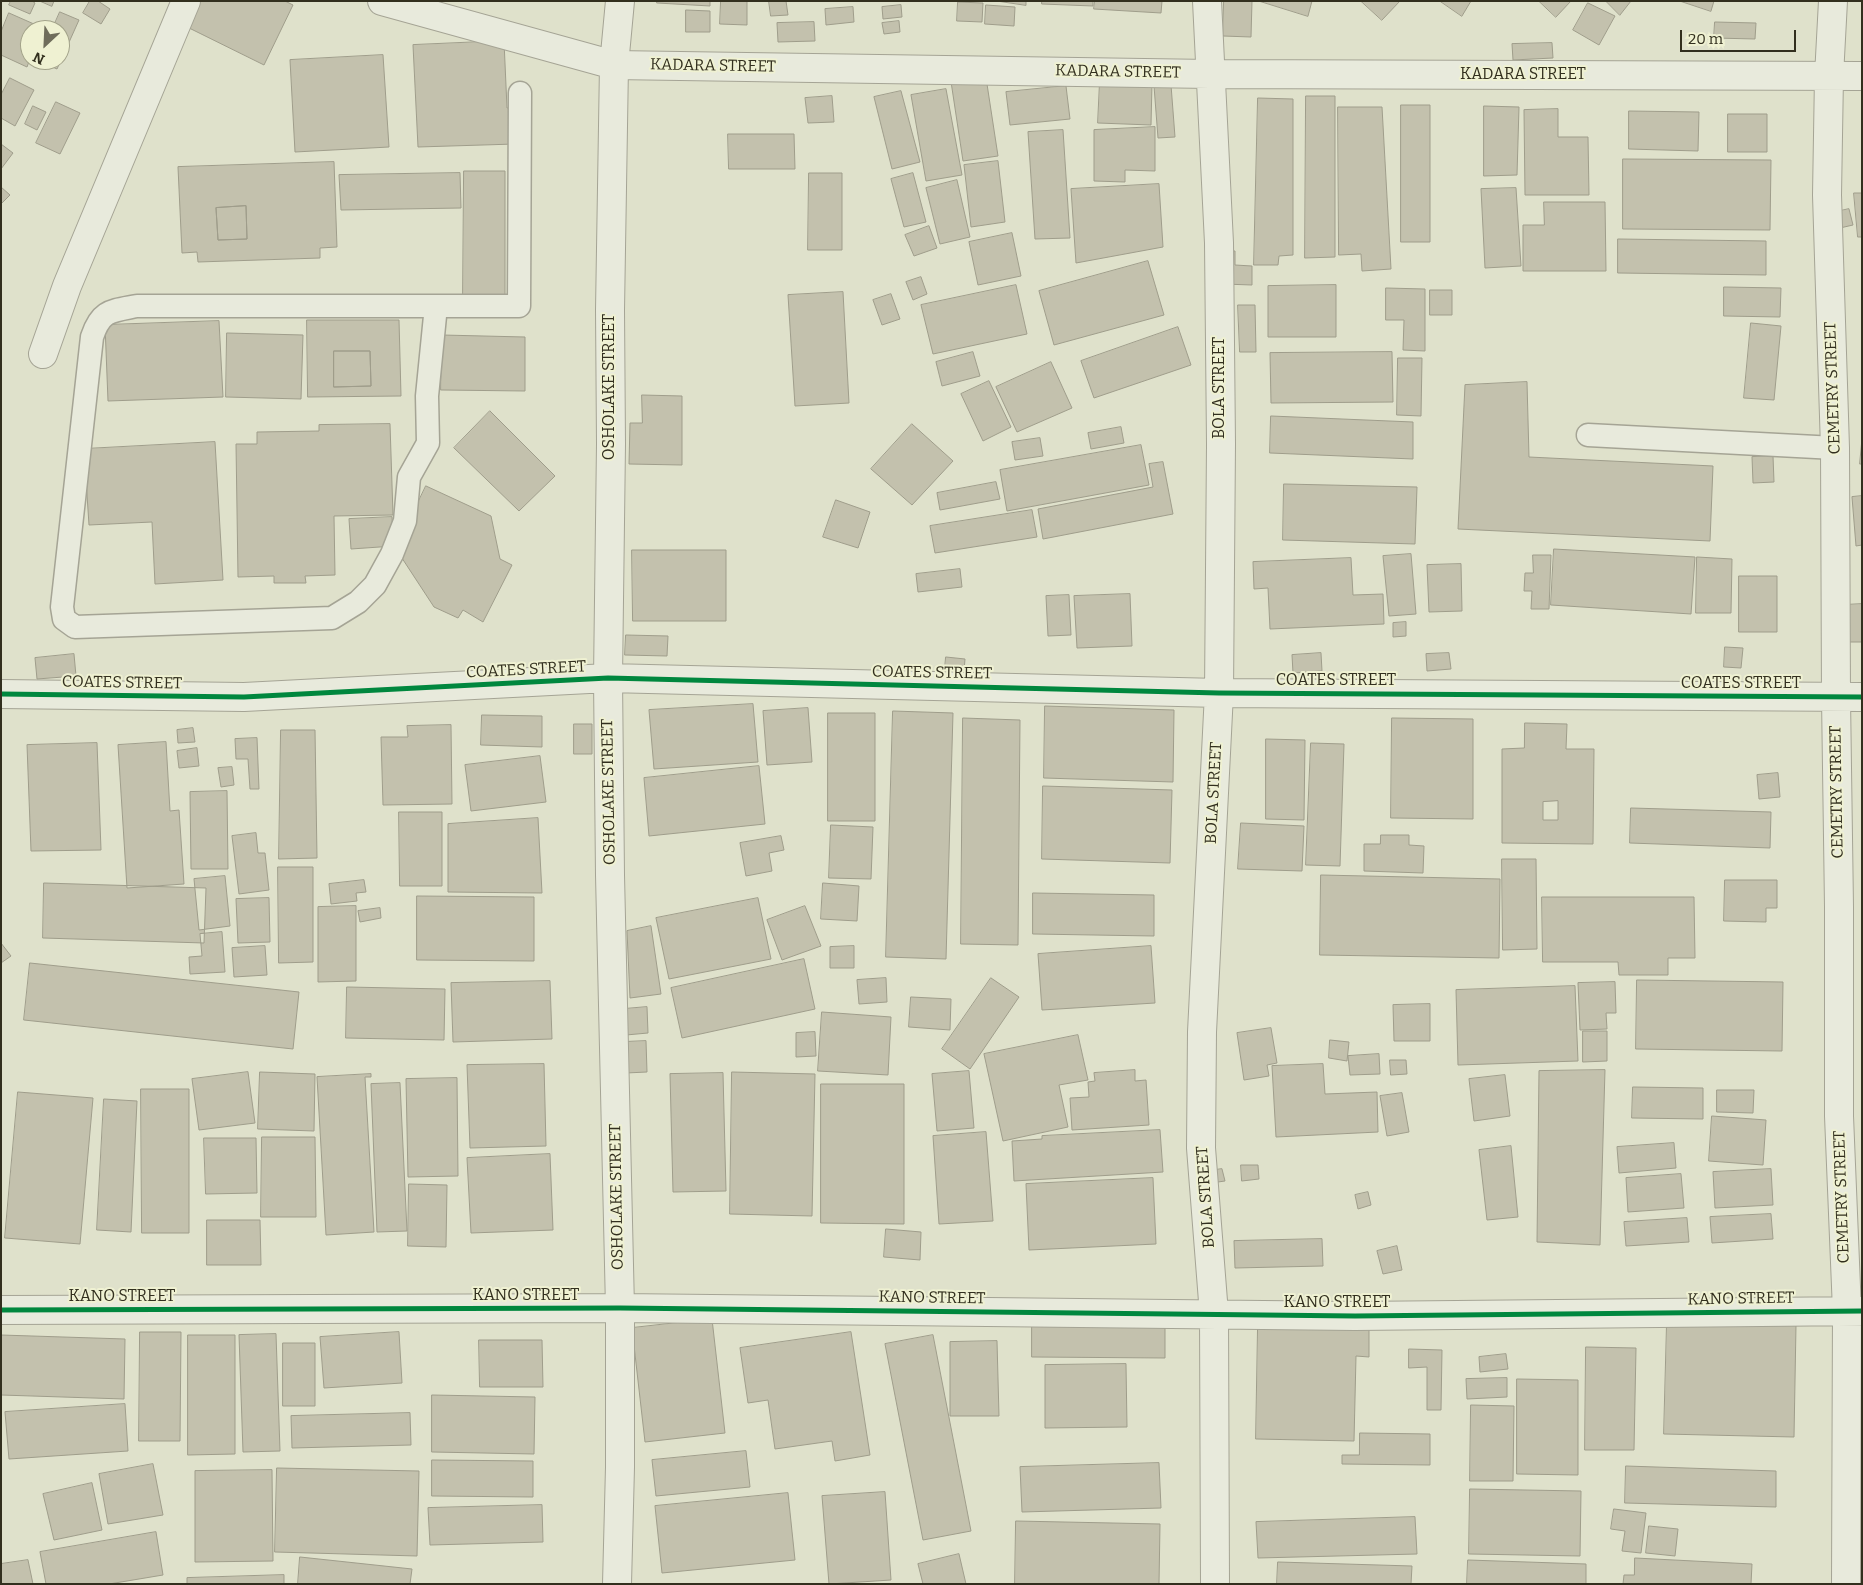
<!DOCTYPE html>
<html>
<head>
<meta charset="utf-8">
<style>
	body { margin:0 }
	#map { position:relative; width:1863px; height:1585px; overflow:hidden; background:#dfe1cb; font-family:Bitter,serif }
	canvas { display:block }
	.frame { position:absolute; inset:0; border:2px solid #322f1e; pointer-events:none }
	.north { position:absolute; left:20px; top:20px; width:50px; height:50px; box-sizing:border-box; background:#eff1d2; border:1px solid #a3a38a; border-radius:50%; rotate:205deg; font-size:14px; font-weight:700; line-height:20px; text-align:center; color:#322f1e }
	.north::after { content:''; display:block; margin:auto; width:18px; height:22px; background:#6f6d5b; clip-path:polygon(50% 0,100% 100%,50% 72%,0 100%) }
	.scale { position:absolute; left:1680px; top:30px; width:116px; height:22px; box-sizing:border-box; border:2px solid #322f1e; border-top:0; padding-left:6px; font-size:15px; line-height:18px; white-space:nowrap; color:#322f1e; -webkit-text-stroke:4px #eff1d2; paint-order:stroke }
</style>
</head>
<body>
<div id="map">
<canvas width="1863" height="1585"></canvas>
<div class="frame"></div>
<div class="north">N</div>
<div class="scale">20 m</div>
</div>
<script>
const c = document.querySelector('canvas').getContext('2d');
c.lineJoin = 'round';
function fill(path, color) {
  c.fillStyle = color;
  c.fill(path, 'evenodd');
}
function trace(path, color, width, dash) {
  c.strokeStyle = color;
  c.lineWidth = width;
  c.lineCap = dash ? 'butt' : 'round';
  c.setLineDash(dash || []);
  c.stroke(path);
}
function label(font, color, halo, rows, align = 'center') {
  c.font = font + ' Bitter,serif';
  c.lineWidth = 4;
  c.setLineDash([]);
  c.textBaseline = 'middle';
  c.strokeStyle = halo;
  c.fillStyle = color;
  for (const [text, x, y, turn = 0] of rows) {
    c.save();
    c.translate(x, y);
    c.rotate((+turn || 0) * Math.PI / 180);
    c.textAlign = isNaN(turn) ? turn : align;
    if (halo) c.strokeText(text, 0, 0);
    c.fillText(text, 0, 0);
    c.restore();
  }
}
const building = new Path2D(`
	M11 1H32L35 3 30 14 9 5Z
	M40 1H54L52 6Z
	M90 1H98L110 9 101 24 83 13Z
	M197 1H285L293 5 264 65 185 26Z
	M657 1H710V6L657 3Z
	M721 1H747V25L720 24Z
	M769 1H786L788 15 771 16Z
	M997 1H1026V5Z
	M1042 1H1093V6L1042 4Z
	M1095 1H1162L1161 13 1094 9Z
	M1224 1H1252L1251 37 1223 36Z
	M1259 1H1312L1308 16Z
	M1361 1H1400L1382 20Z
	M1440 1H1471L1462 16Z
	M1539 1H1571L1556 17Z
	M1606 1H1631L1620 15Z
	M1680 1H1714L1711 11Z
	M958 2 983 3 982 22 957 21Z
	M1588 3 1615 16 1599 45 1573 30Z
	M901 5 902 17 883 19 882 7Z
	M986 5 1015 7 1014 26 985 24Z
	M853 7 854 22 826 25 825 9Z
	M686 10 710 11V32H686Z
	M60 12 79 20 57 69 39 61 60 60V30H52Z
	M9 13 43 28 42 30H30V59L27 67 1 55V32Z
	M899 21 900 32 884 34 882 23Z
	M814 22 815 41 778 42 777 23Z
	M1715 22 1756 23 1755 39 1714 38Z
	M504 41 507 108 513 107 515 144 418 147 413 45Z
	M1552 43 1553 58 1513 60 1512 44Z
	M383 55 389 147 295 152 290 60Z
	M985 71 998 156 963 161 950 75Z
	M10 78 34 90 15 126 1 118V95Z
	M1100 81 1152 83 1151 125 1098 123Z
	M1171 85 1175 137 1158 138 1154 86Z
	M1066 86 1070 119 1010 125 1006 92Z
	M946 89 962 175 926 181 911 95Z
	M901 91 920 162 892 169 874 97Z
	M832 96 834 122 808 123 805 98Z
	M1306 96H1335V257L1305 258Z
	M1258 98 1293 99V255L1279 256 1278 265H1254Z
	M56 102 80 113 60 154 36 143Z
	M1401 105H1430V242H1401Z
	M33 106 46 112 37 130 25 124Z
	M1484 106 1519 107 1517 175 1484 176Z
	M1338 107H1382L1391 269 1362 271 1361 254 1339 255Z
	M1558 109V137H1588L1589 195H1525L1524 110Z
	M1629 111 1699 112 1698 151 1629 149Z
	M1728 114H1767V152H1728Z
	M1155 127V171L1125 170V182L1094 181V130Z
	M1063 130 1070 238 1035 239 1028 132Z
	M728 134H794L795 169H729Z
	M1 144 13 153 1 169Z
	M1623 159 1771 160 1770 230 1623 229Z
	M998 161 1005 222 971 227 964 165Z
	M334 162 337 247 320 248V258L198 262 197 252 182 253 178 167ZM246 206 247 239 218 240 216 208Z
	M464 171H505V296L463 295Z
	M460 173 461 208 341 210 339 175Z
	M809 173H842V250H808Z
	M913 173 926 222 904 227 891 179Z
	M957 180 970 237 940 244 926 188Z
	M1159 184 1163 247 1076 263 1071 189Z
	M1 187 10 195 1 204Z
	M1516 188 1521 266 1485 268 1481 189Z
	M1854 193H1862V237H1858Z
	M1544 202H1605L1606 271H1523V225H1544Z
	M246 206 247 239 218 240 216 208Z
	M1849 209 1853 225 1840 228 1836 212Z
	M929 226 937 248 914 256 905 235Z
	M1012 233 1021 276 978 285 969 242Z
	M1618 239 1766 241V275L1618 273Z
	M1224 250 1235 251V265L1252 266V285L1223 284Z
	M1148 261 1164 315 1054 345 1039 291Z
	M921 277 927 294 913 300 906 282Z
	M1016 285 1027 334 933 354 921 305Z
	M1336 285V337H1268V286Z
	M1724 287 1781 288 1780 317 1724 316Z
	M1386 288 1425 289V351L1403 350 1404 320H1386Z
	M1430 290H1452V315H1430Z
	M843 292 849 403 795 406 788 295Z
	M891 294 900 319 882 325 873 300Z
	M1238 305H1255L1256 352H1240Z
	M307 320H399L401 396 308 397ZM334 351H370L371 386 334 387Z
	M219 321 223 397 108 401 105 325Z
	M1751 323 1781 326 1774 400 1744 398Z
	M1178 327 1191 365 1094 398 1081 361Z
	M227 333 303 335 301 399 226 397Z
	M442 335 525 337V391L441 390Z
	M334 351H370L371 386 334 387Z
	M973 352 980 376 942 386 936 362Z
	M1392 352 1393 402 1271 403 1270 353Z
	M1398 358H1422L1421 416 1397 415Z
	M1051 362 1072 408 1017 432 996 387Z
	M989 381 1011 427 983 441 961 394Z
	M1527 382 1529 457 1713 466 1710 541 1458 529 1465 385Z
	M642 395 682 396V465L629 464 630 423H642Z
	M490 411 555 476 519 511 454 448Z
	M1271 416 1413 422V459L1270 453Z
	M390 424 393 515 334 516 335 575 305 576 306 583H274V576L238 577 236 444H257V432L319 431V425Z
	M912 424 953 461 912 505 871 469Z
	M1121 427 1124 443 1091 449 1088 433Z
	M1040 438 1043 456 1015 460 1012 442Z
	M1862 439V464H1860Z
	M215 442 223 580 155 584 152 522 89 525 84 449Z
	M1141 445 1149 485 1007 511 1000 470Z
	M1773 456 1774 482 1753 483 1752 457Z
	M1163 462 1173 514 1043 539 1038 509 1153 487 1149 464Z
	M996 482 1000 499 940 510 937 493Z
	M1284 484 1417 487 1415 544 1283 540Z
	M426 486 491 516 500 559 512 565 483 622 463 610 458 618 434 607 396 549Z
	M1862 496V545L1856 546 1852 497Z
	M836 500 870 512 858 548 823 537Z
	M1032 510 1037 537 935 553 930 526Z
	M392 517 394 546 351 549 349 519Z
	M1554 549 1695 557 1691 614 1551 605Z
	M632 550H726V621H633Z
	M1411 554 1416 614 1389 616 1383 556Z
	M1533 555H1551L1549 609H1531L1532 591H1524L1525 573H1533Z
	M1697 557 1732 559 1731 613H1696Z
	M1351 558 1353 595 1383 594 1384 624 1270 629 1268 588 1254 589 1253 562Z
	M1461 564 1462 611 1429 612 1427 565Z
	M960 569 962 587 918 592 916 574Z
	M1739 576H1777V632H1739Z
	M1130 594 1132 646 1077 648 1074 596Z
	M1069 595 1071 635 1048 636 1046 596Z
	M1862 604V642H1844V605Z
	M1406 622V636L1393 637V623Z
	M626 635 668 636 667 656 625 655Z
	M1725 647 1743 648 1741 668 1724 667Z
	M1321 653 1322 671 1293 673 1292 655Z
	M1449 653 1451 669 1427 671 1426 654Z
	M74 654 76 676 37 679 35 658Z
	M946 657 965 659 964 671 945 668Z
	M753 704 758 762 654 769 649 710Z
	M1045 706 1174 710 1173 782 1044 778Z
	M808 708 812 762 767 765 763 711Z
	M893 711 953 713 946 959 886 957Z
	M828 713H875V821H828Z
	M482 715 542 716V747L481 745Z
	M963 718 1020 720 1018 945 961 944Z
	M1392 718 1473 719V819L1391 818Z
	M1525 723 1567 724 1566 749H1594L1593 844 1502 843V749L1524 748ZM1558 801V820H1543V802Z
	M574 724H592V754H574Z
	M451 725 452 804 383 805 381 737H408L407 726Z
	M193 728 195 742 178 743 177 730Z
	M281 730H315L317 858 279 859Z
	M257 738 259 789H250L248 759H236L235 739Z
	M1266 739 1305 740 1304 820 1266 819Z
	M166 742 170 811 179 810 184 884 127 888 118 745Z
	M97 743 101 850 31 851 27 745Z
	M1311 743 1344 744 1340 866 1306 865Z
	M197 748 199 766 179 768 177 751Z
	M540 756 546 802 471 811 465 765Z
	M759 766 765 824 649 836 644 778Z
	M232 767 234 785 221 787 218 768Z
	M1778 773 1780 797 1759 799 1757 775Z
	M1043 786 1172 790 1170 863 1042 859Z
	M227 791 228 869H191L190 792Z
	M1631 808 1771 812 1770 848 1630 843Z
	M399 812H442V886H400Z
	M538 818 542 893 448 892V824Z
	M1241 823 1304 826 1302 871 1238 869Z
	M831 825 873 827 871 879 829 878Z
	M256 833 258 853H265L269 890 239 894 232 836Z
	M1381 835H1409V845L1424 846 1423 873 1364 871V844H1380Z
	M781 836 784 850 769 853 772 871 746 876 740 843Z
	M1502 859H1536L1537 949 1503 950Z
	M278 867H313V962L279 963Z
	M1321 875 1500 879 1499 958 1320 955Z
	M225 876 230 926 199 930 194 879Z
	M364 880 366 892 356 893 357 901 331 904 329 884Z
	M1725 880H1777V908H1766V922L1724 921Z
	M44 883 206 888 204 943 43 938Z
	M823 883 859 886 857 921 821 919Z
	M1033 893 1154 895V936L1033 934Z
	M417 896 534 897V961L417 960Z
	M1542 897H1694L1695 958H1668V975H1619L1618 962H1543Z
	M269 898 270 942 238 943 236 899Z
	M758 898 771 959 669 979 656 918Z
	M356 906V981L318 982V907Z
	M805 906 821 946 782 960 767 920Z
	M380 908 381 918 360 922 358 911Z
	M651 926 661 994 630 998 627 931Z
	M222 932 225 972 190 974 189 957 202 956 200 934Z
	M1 943 11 956 1 963Z
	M265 946 267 975 234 977 232 948Z
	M854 946V968H830V947Z
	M1151 946 1155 1003 1042 1010 1038 954Z
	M804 959 815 1009 682 1038 671 988Z
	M30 963 299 992 293 1049 24 1020Z
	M886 978 887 1002 859 1004 857 980Z
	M991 978 1019 997 970 1069 942 1049Z
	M1637 980 1783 982 1782 1051 1636 1049Z
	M550 981 552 1039 453 1042 451 983Z
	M1615 982 1616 1013H1606L1607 1029 1580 1030 1578 983Z
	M1575 986 1578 1061 1458 1065 1456 990Z
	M347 987 445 989 444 1040 346 1038Z
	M911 997 951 999 950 1030 909 1027Z
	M1430 1004V1041H1394L1393 1005Z
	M647 1007 648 1033 626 1035 624 1009Z
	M822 1012 891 1017 888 1075 818 1071Z
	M1271 1028 1277 1063 1267 1065 1269 1076 1244 1080 1237 1033Z
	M1583 1031H1607V1061L1583 1062Z
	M815 1032 816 1056 796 1057V1033Z
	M1078 1035 1088 1080 1059 1085 1068 1127 1003 1141 984 1054Z
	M1330 1040 1349 1042 1347 1061 1329 1058Z
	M646 1041 647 1072 626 1073 624 1042Z
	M1379 1054 1380 1074 1350 1075 1348 1056Z
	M1390 1060H1406L1407 1074 1391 1075Z
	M544 1064 546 1146 470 1148 467 1065Z
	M1323 1064 1325 1094 1377 1092 1378 1132 1276 1137 1272 1066Z
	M1135 1070V1081L1146 1080 1149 1125 1072 1130 1070 1098 1089 1097 1088 1082 1095 1081 1094 1073Z
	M1605 1070 1600 1245 1537 1242 1539 1071Z
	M969 1071 974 1128 937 1131 932 1074Z
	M248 1072 255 1123 199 1130 192 1079Z
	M260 1072 315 1074 314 1131 258 1129Z
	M732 1072 815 1074 812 1216 730 1214Z
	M723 1073 726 1191 673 1192 670 1074Z
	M371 1074V1077H365L374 1232 326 1235 317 1077Z
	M1505 1075 1510 1116 1474 1121 1469 1079Z
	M457 1078 458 1176 408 1177 406 1079Z
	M400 1083 407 1231 377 1232 371 1084Z
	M821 1084H904V1224L821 1223Z
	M1633 1087 1703 1088V1119L1632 1118Z
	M141 1089H189V1233H142Z
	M1717 1090H1754L1753 1113 1717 1112Z
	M18 1092 93 1098 80 1244 5 1238Z
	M1402 1093 1409 1132 1387 1136 1380 1096Z
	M104 1099 137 1101 131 1232 97 1230Z
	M1712 1116 1766 1120 1763 1165 1709 1161Z
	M1160 1130 1163 1172 1014 1181 1012 1141 1042 1139V1136Z
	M986 1132 993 1221 939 1224 933 1136Z
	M262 1137H315L316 1217H261Z
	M204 1138H256L257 1193 206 1194Z
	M1674 1143 1676 1168 1619 1173 1617 1147Z
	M1511 1146 1518 1217 1487 1220 1479 1150Z
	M550 1154 553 1230 471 1233 467 1158Z
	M1241 1165H1258L1259 1179 1242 1181Z
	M1222 1169 1225 1181 1211 1183 1209 1171Z
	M1771 1169 1773 1205 1715 1208 1713 1172Z
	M1681 1174 1684 1208 1628 1212 1626 1178Z
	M1153 1178 1156 1244 1029 1250 1026 1184Z
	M409 1184 447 1185 446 1247 408 1246Z
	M1368 1192 1371 1205 1358 1209 1355 1195Z
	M1771 1214 1773 1239 1712 1243 1710 1217Z
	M1687 1218 1689 1242 1626 1246 1624 1222Z
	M207 1220H260L261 1265H207Z
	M886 1229 921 1232 920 1260 884 1257Z
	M1322 1239 1323 1266 1235 1268 1234 1241Z
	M1397 1246 1402 1270 1383 1274 1377 1251Z
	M712 1319 725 1433 645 1442 632 1328Z
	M1032 1320H1165V1358L1032 1357Z
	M1667 1322 1796 1325 1794 1437 1664 1434Z
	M1258 1325 1369 1328V1357L1356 1356 1354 1441 1256 1439Z
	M140 1332H181L180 1441H139Z
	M399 1332 402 1383 324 1388 320 1337Z
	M851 1332 870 1455 835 1461 832 1441 775 1449 768 1400 748 1403 740 1348Z
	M276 1334 280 1451 243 1452 239 1335Z
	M1 1335 125 1339 124 1399 1 1395Z
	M188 1335H235V1454L188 1455Z
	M933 1335 971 1531 923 1540 885 1344Z
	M479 1340H542L543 1387H480Z
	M997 1341 999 1416H950V1342Z
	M283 1343H315V1406H283Z
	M1586 1347 1636 1348 1634 1450H1585Z
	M1409 1349 1442 1350 1441 1410H1427V1367L1409 1368Z
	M1506 1354 1508 1369 1480 1372 1479 1357Z
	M1126 1364 1127 1427 1045 1428V1365Z
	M1507 1378V1397L1467 1399 1466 1379Z
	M1517 1379 1578 1380V1475L1517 1474Z
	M432 1395 535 1397 534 1454 432 1452Z
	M125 1404 128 1451 9 1459 5 1412Z
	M1471 1405 1514 1406 1513 1481H1470Z
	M410 1413 411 1445 292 1448 291 1416Z
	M1360 1433 1430 1434V1465L1342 1464V1455H1359Z
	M746 1451 750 1487 656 1496 652 1460Z
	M432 1460 533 1461V1497L432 1496Z
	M1159 1463 1161 1508 1022 1512 1020 1467Z
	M153 1464 163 1515 108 1524 99 1474Z
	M1626 1466 1776 1471V1507L1625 1503Z
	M277 1468 419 1471 417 1556 275 1552Z
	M272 1470 273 1561 195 1562V1471Z
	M92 1483 102 1530 54 1540 43 1494Z
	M1470 1489 1581 1491 1580 1556 1469 1554Z
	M885 1492 891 1580 829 1584 822 1496Z
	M788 1493 795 1560 662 1573 655 1506Z
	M542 1505 543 1542 430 1545 428 1508Z
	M1614 1509 1646 1513 1641 1553 1622 1551 1625 1531 1611 1529Z
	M1415 1517 1417 1554 1258 1558 1256 1522Z
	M1016 1521 1160 1524 1159 1584H1015Z
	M1649 1526 1678 1529 1675 1556 1646 1553Z
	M156 1532 163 1575 109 1584H46L40 1552Z
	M959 1554 966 1584H923L918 1564Z
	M300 1557 412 1569 410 1584H298Z
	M1635 1558 1752 1564 1751 1584H1623L1624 1575H1634Z
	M28 1560 33 1584H1V1564Z
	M1468 1560 1586 1564V1584H1467Z
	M1278 1562 1412 1566 1411 1584H1277Z
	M284 1575V1584H187V1578Z`);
fill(building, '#c3c1ad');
trace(building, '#9f9d8b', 1);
const lane = new Path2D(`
	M436 306 427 396 428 443 409 477 405 521 392 554 375 585 358 602 332 618 75 627 64 619 62 607 92 337C101 310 111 311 137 306H519L520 93
	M1588 435 1835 448`);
const street = new Path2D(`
	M382 1 614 65 1210 74 1862 76
	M1207 1 1219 243 1221 444 1219 693 1202 1032 1201 1148 1214 1314 1215 1584
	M1833 1 1829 76 1827 195 1835 448 1836 698 1839 907V1116L1847 1311 1846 1584
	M43 354 67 286 186 1
	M1 694 244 697 608 678 1219 693 1862 697
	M1 1310 620 1308 1355 1316 1862 1311
	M617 1584 620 1467V1308L610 875 608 678 611 444 610 310 614 65 620 1`);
trace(lane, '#a5a495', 25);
trace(street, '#a5a495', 30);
trace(lane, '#e8eadc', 22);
trace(street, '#e8eadc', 28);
trace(new Path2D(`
	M1 694 244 697 608 678 1219 693 1862 697
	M1 1310 620 1308 1355 1316 1862 1311`), '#00873e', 5);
label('16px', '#322f1e', '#eff1d2', [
	["KADARA STREET",713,66,1],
	["KADARA STREET",1118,72,1],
	["KADARA STREET",1523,75],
	["OSHOLAKE STREET",610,387,-90],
	["BOLA STREET",1220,388,-90],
	["CEMETRY STREET",1833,388,-92],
	["COATES STREET",526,670,-3],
	["COATES STREET",932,673,1],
	["COATES STREET",1336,681],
	["COATES STREET",122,683,1],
	["COATES STREET",1741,684],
	["OSHOLAKE STREET",609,792,-91],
	["CEMETRY STREET",1837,792,-91],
	["BOLA STREET",1214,793,-87],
	["OSHOLAKE STREET",617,1197,-91],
	["BOLA STREET",1206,1197,-94],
	["CEMETRY STREET",1842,1197,-92],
	["KANO STREET",526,1296],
	["KANO STREET",122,1297],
	["KANO STREET",932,1298,1],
	["KANO STREET",1741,1299,-1],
	["KANO STREET",1337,1303]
]);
</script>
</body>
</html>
